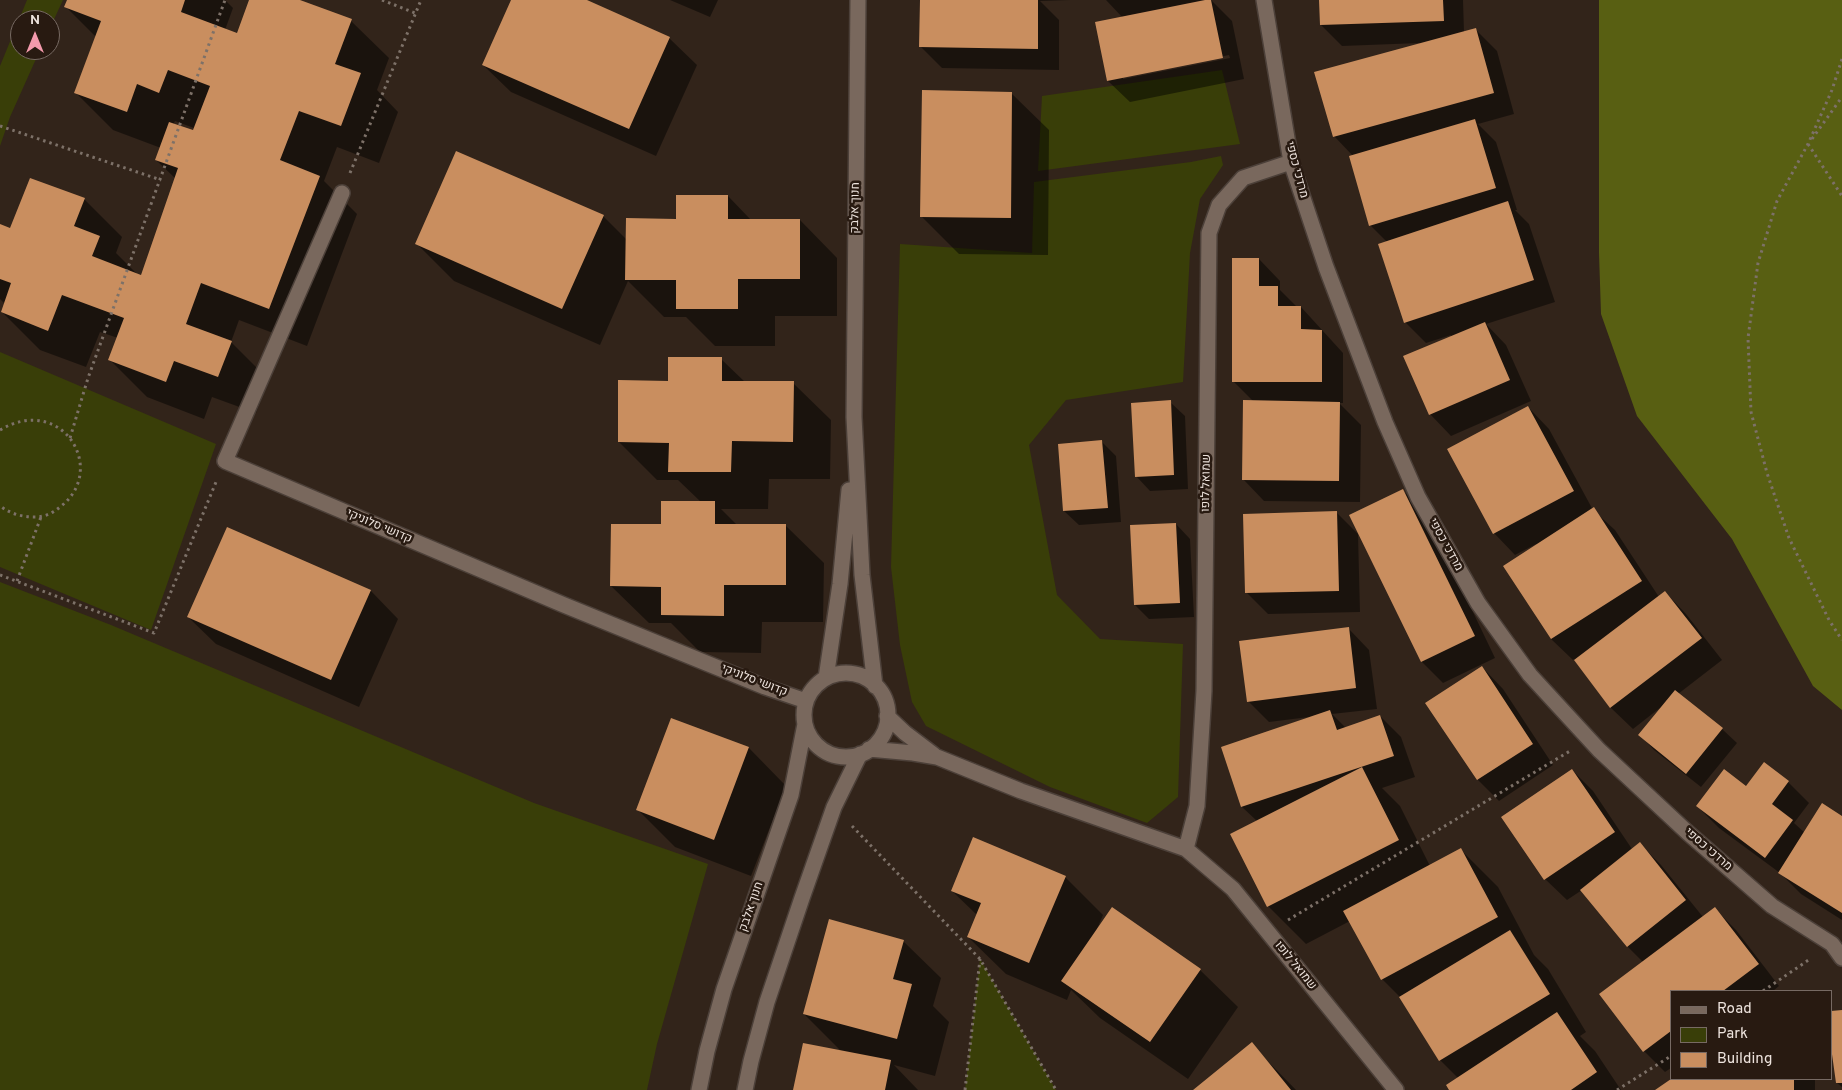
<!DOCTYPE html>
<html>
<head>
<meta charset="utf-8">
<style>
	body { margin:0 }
	#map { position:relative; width:1842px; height:1090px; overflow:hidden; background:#32241a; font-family:Overpass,sans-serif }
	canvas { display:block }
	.legend { position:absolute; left:1670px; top:990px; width:162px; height:90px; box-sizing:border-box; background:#281a11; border:1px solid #776a63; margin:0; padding:6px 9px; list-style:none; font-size:15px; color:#ede3dd }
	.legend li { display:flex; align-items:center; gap:10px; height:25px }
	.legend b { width:25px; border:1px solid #776a63 }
	.north { position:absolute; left:10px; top:10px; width:50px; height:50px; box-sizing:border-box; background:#281a11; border:1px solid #776a63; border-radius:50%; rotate:0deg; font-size:14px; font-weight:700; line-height:20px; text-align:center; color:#ede3dd }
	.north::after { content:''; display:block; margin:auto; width:18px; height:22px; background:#f39aac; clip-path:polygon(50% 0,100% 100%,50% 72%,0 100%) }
</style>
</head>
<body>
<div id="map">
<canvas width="1842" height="1090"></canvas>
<ul class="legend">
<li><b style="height:6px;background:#79685d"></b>Road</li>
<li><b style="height:14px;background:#393e08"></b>Park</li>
<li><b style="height:14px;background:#c98e5f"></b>Building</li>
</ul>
<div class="north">N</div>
</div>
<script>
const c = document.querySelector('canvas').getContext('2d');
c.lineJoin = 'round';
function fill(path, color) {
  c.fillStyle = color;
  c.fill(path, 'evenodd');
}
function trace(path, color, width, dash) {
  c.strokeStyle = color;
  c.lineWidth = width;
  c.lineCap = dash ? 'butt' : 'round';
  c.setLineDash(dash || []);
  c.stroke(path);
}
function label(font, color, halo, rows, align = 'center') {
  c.font = font + ' Overpass,Heebo,sans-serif';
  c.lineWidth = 5;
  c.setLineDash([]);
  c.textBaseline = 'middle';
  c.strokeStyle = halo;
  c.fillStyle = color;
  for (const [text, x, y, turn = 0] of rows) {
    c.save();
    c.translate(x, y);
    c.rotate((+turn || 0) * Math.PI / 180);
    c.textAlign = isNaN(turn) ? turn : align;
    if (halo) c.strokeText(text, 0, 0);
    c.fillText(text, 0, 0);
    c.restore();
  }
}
fill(new Path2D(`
	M27 0H63L50 28V20H20V50H40L10 117 0 146V66Z
	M1222 70 1240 144 1038 171 1042 96Z
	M1221 156 1223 165 1200 199 1190 253 1183 382 1066 400 1029 445 1057 595 1100 639 1183 644 1178 797 1147 823 1050 787 926 726 912 702 900 645 891 567 900 244 1032 253 1034 182 1191 162Z
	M0 352 216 444 151 630 0 567Z
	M0 582 111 625 534 803 708 864 657 1044 647 1090H0Z
	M980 959 1056 1090H965Z`), '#393e08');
fill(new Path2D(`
	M1599 0H1842V710L1813 686 1732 539 1637 416 1601 314 1599 253Z`), '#585f12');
fill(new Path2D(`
	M68 0H225L233 8 225 30 238 35 250 0H297L351 21 389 58 377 90 398 112 379 163 337 147 324 181 357 214 307 346 239 320 231 342 269 380 256 413 212 397 204 419 147 397 110 360 118 338 100 332 86 367 40 350 2 312 5 304 0 299V226L11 230 84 199 122 237 116 253 137 274 142 276 176 179 156 160 161 148 113 130 75 92 96 37 66 7ZM175 121 194 128 193 131 173 125Z
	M512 0H584L669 38 697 65 656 156 511 92 483 65Z
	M670 0H718L710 17Z
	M921 0H1070L1040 1 1059 20V70L942 68 921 47Z
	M1106 0H1211L1232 21 1244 79 1130 102 1108 81 1123 18ZM1229 55 1230 58 1123 79V77Z
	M1320 0H1475H1463L1464 32 1475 29 1497 51 1514 114 1478 124 1496 142 1517 210H1515L1529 224 1555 302 1486 324 1506 345 1531 401 1451 436 1430 414 1451 335 1426 343 1405 322 1387 242 1370 225 1353 156 1334 136 1420 43 1342 46 1321 25Z
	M1011 93 1049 130 1048 255 959 254 921 216Z
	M728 196 751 220H800L837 258V316H775V346H715L686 317H664L628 281 600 345 454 281 417 244 603 216 627 240Z
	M1259 259 1280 281V290L1297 307H1301L1343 353V403H1339L1361 425 1360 502 1264 501 1243 479 1254 402 1233 381Z
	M721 359 745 382 793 383 831 420 830 479H769L768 509H721L738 526H786L824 563 823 622H762L761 653 700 652 671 623H649L611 586 662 525 701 502 678 480H657L619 442 669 382Z
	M1170 402 1185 416 1188 489 1150 491 1136 476Z
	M1528 407 1549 429 1593 510 1615 530 1659 597 1665 592 1686 614 1722 660 1678 694 1722 729 1737 743 1701 787 1654 750 1640 735 1661 707 1633 729 1611 708 1574 659 1573 660 1551 639 1536 544 1515 555 1494 533Z
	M1102 442 1116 456 1121 522 1079 525 1064 511Z
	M1403 491 1425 512 1495 658 1443 683 1422 662Z
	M1337 513 1358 534 1360 612 1268 614 1247 593Z
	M1176 524 1190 539 1194 617 1149 619 1135 605Z
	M228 529 371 591 398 619 359 707 216 644 188 617Z
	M1348 628 1369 650 1377 709 1332 714 1346 728 1380 716 1401 737 1415 777 1382 788 1400 806 1430 866 1460 849 1498 887 1534 955 1548 969 1586 1032 1580 1036 1595 1051 1621 1090H1451L1458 1078 1440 1060 1404 1001 1382 979 1350 921 1306 944 1268 906 1257 821 1242 807 1222 748 1309 717 1269 722 1248 701Z
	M1482 667 1503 689 1553 765 1499 801 1478 780Z
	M672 719 749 748 786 786 751 876 675 847 638 810Z
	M1572 770 1593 791 1632 849 1639 843 1661 865 1703 917 1715 909 1736 930 1779 986 1773 991H1671V1068L1665 1072 1644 1051 1643 962 1628 947 1582 890 1567 900 1545 879 1503 817Z
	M1788 782 1809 803 1794 823 1805 833 1842 817V920L1801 894 1780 873 1719 828 1697 806 1747 788Z
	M1065 877 1103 915 1097 929 1200 970 1238 1007 1188 1079 1100 1018 1071 990 1067 1000 1006 974 968 937 977 915 952 891Z
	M903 941 941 978 933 1006 949 1022 935 1076 894 1065 918 1090H794L842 1052 804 1014Z
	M1842 1011V1087L1837 1083 1831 1038V1012Z
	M1251 1044 1296 1090H1195Z
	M1673 1079H1815V1090H1657Z`), '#0007');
fill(new Path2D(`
	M67 0H185L181 12 237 33 249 0H300L352 19 335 64 361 73 341 126 299 111 280 160 320 176 269 309 201 283 186 324 232 341 218 377 174 361 166 382 108 360 124 318 62 295 48 331 1 312 11 283 0 279V224L10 228 30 178 85 198 74 226 100 236 92 256 141 275 178 168 155 160 169 122 193 130 210 86 168 70 159 93 137 84 127 112 74 93 101 21 64 7Z
	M511 0H587L670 37 629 129 482 65Z
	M920 0H1038V49L919 47Z
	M1205 0H1211L1223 58 1107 81 1095 22Z
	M1319 0H1443L1444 21 1320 25Z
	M1476 28 1494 93 1333 137 1314 72Z
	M922 90 1012 92 1011 218 920 217Z
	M1475 119 1496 188 1369 226 1349 156Z
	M456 151 604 215 562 309 415 244Z
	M676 195H728V219H800V279H738V309H676V280H625L626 218 676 219Z
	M1508 201 1534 280 1404 323 1378 244Z
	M1232 258H1259V286H1278V306H1301V329L1322 330V382H1232Z
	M1485 322 1510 380 1429 415 1403 356Z
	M668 357H722V381H794L793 442 732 441 731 472H668L669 443 618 442V380L668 381Z
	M1171 400 1174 475 1135 477 1131 403Z
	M1243 400 1340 402 1339 481 1242 480Z
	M1528 406 1574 491 1493 534 1447 449Z
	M1102 440 1108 508 1063 511 1058 444Z
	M1403 489 1475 636 1421 662 1349 515Z
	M661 501H715V524H786V585H724V616L661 615V587L610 586 611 524H661Z
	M1594 507 1642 581 1551 639 1503 566Z
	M1337 511 1339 591 1245 593 1243 514Z
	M1176 523 1180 603 1134 605 1130 525Z
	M227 527 371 590 331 680 187 617Z
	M1665 591 1702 638 1610 708 1574 660Z
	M1349 627 1356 688 1247 702 1239 641Z
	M1482 666 1533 744 1477 780 1425 703Z
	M1675 690 1723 728 1686 774 1638 735Z
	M1330 710 1337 730 1380 715 1394 756 1241 807 1221 747Z
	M671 718 749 747 714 840 636 810Z
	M1764 762 1789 781 1772 804 1793 820 1765 858 1696 806 1724 769 1746 786Z
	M1362 767 1399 840 1267 907 1230 834Z
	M1572 769 1615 832 1544 880 1501 817Z
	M1822 803 1842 816V913L1778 873Z
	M973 837 1066 876 1029 963 967 937 981 903 951 891Z
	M1640 842 1686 900 1627 947 1580 890Z
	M1461 848 1498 917 1381 980 1343 911Z
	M1112 907 1201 969 1150 1042 1061 981Z
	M1715 907 1759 964 1723 991H1671V1031L1643 1052 1599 994Z
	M829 919 904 940 893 979 912 984 897 1039 803 1014Z
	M1510 930 1550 994 1439 1061 1399 997Z
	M1842 1010V1083H1836L1831 1047V1011Z
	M1557 1012 1597 1072 1571 1090H1449L1446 1085Z
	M1252 1042 1291 1090H1193Z
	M803 1043 891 1060 885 1090H793Z
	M1671 1079H1794V1090H1655Z`), '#c98e5f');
const minor = new Path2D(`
	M858 0 854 417 862 575 875 686
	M1264 0 1291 162 1326 267 1385 422 1418 497 1478 603 1530 675 1599 750 1687 832 1772 906 1832 944 1842 958
	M342 193 225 461 564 605 765 687 806 701
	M804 715a42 42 0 1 1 84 0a42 42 0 1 1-84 0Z
	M826 678 840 584 849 490
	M887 716 905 733 934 755
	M869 749 913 753 937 757 1021 791 1186 849 1233 889 1396 1090
	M1186 849 1197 806 1204 691 1209 233 1219 205 1243 178 1291 162
	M699 1090 707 1051 724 989 791 795 805 724
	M745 1090 751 1061 767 1002 802 898 834 807 860 754`);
trace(minor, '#4c4039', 18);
trace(new Path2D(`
	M382 0 415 13
	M1842 59 1832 90 1808 144 1777 201 1758 263 1748 338 1751 412 1767 473 1789 538 1829 620 1842 640
	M0 126 161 180
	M1812 139 1842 97
	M1808 144 1842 196
	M350 173 421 0
	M0 430C62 393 109 470 60 507 53 513 45 517 35 517 22 517 11 514 0 506
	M70 438 88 378 225 0
	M0 575 154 633 216 482
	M17 581 41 517
	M852 826 980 959 1056 1090
	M1288 920 1570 751
	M1763 991 1810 959
	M965 1090 980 959
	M1617 1090 1671 1056`), '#7d7168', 3, [2.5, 4]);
trace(minor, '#79685d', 15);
label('12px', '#ede3dd', '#281a11', [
	["מרדכי כספי",1296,170,75],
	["חנוך אלבק",856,208,-89],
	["שמואל לופו",1207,483,-89],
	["קדושי סלוניקי",379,527,23],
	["מרדכי כספי",1445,545,61],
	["קדושי סלוניקי",754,681,21],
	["מרדכי כספי",1708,850,41],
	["חנוך אלבק",752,907,-71],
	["שמואל לופו",1295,966,51]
]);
</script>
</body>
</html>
